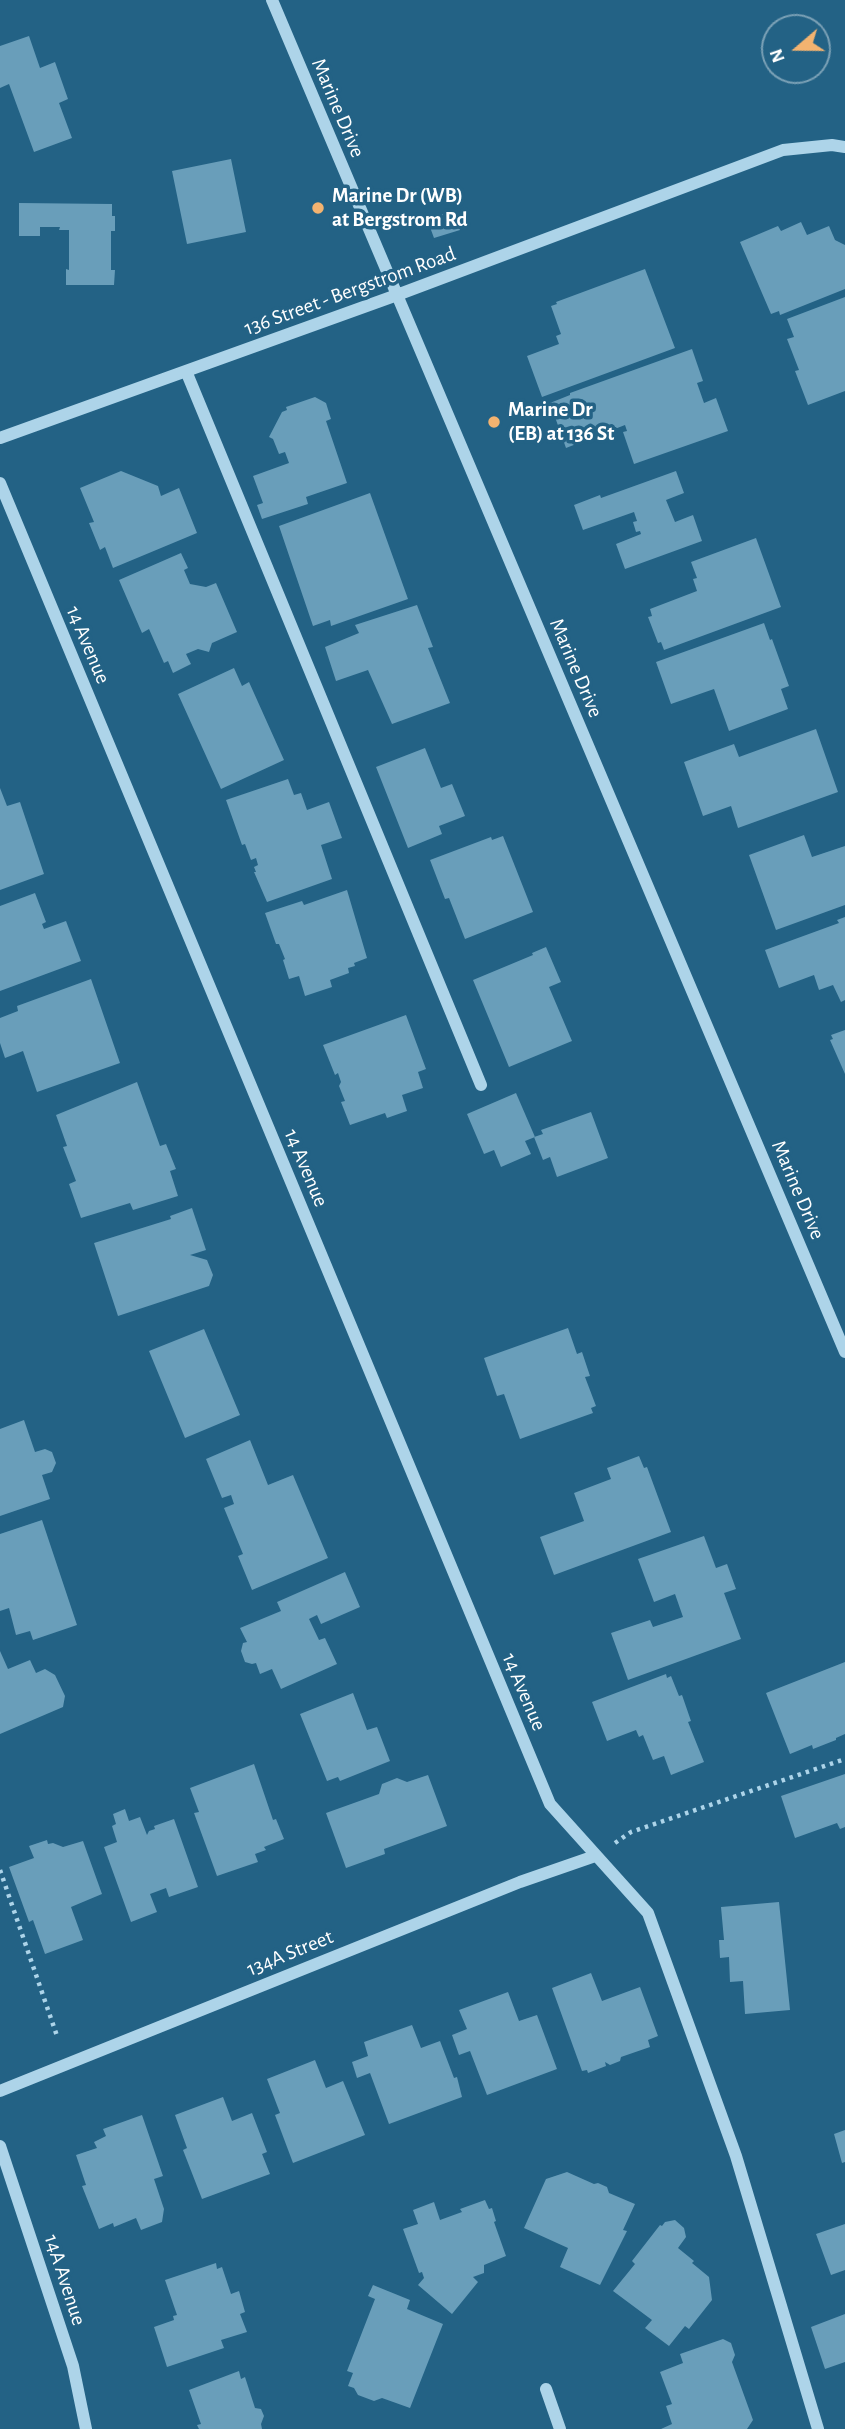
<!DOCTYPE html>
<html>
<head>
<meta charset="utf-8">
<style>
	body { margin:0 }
	#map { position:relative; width:845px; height:2429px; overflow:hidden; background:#236285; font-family:"Alegreya Sans",sans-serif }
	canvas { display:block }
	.north { position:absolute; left:761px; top:14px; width:70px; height:70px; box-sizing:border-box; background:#236285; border:2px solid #7ba1b6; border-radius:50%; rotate:250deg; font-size:19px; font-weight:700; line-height:28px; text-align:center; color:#fff }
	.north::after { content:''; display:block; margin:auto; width:24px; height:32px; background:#f3b370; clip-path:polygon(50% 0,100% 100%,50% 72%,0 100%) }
</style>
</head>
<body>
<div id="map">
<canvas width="845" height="2429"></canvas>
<div class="north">N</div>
</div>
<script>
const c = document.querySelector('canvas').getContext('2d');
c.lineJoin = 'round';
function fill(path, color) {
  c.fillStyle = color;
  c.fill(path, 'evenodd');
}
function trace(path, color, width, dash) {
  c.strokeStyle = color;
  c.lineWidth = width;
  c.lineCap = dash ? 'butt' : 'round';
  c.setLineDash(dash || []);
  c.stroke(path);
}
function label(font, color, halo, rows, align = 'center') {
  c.font = font + ' "Alegreya Sans",sans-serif';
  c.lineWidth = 7;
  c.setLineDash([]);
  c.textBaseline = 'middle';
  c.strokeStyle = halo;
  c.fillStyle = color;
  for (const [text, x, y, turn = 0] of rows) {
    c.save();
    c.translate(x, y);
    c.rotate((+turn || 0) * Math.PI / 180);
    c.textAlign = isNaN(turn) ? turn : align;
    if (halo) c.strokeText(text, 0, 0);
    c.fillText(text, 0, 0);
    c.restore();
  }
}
fill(new Path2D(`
	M29 36 40 68 55 62 68 99 59 103 72 138 34 152 9 84 0 88V46Z
	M231 159 246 232 187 244 172 171Z
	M19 203 112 204V216H115V231H111V270H115L114 285H66V269L69 270V230H59L60 227H40V236H19Z
	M453 211 460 230 434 238 427 219Z
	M801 222 807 235 829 226 835 240 845 245V289L780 315 779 311 771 314 740 242 778 226 781 231Z
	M645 269 675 348 542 397 527 356 559 344 556 336 561 334 551 306 557 304 556 302Z
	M845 297V391L808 405 795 371 799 370 787 339 794 337 787 319Z
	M692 349 703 381 697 383 704 403 716 398 728 431 634 464 623 432 627 431 625 425 566 448 550 403 570 395V393Z
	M315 397 326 403 331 419 326 421 347 483 306 497 308 504 262 519 257 505 263 503 253 476 289 463 285 452 279 454 273 439 269 437 282 412 287 410 286 407Z
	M121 471 158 486 161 496 179 488 197 533 113 568 105 547 100 550 89 523 94 522 80 488Z
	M676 471 684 493 666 500 675 522 693 515 702 541 625 569 616 544 641 534 640 531 636 532 633 522 637 521 634 512 583 530 574 505 600 495 601 498Z
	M370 493 408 599 331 626 330 620 313 626 279 526Z
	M756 538 781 607 664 650 661 642 658 643 648 617 652 616 650 609 697 591 693 579 697 578 691 562Z
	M181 553 188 568 184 570 190 584 206 587 216 583 237 632 212 643 209 652 198 649 186 654 191 664 173 673 168 661 164 663 149 629 142 633 119 580Z
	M417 605 433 647 428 648 450 703 392 724 368 670 336 681 325 647 359 633 355 625Z
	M764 623 770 640 772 639 789 686 781 689 788 709 729 731 714 689 671 704 656 662Z
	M234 668 242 686 249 682 284 760 221 789 178 694Z
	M816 729 838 792 738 828 731 806 703 816 684 762 734 744 739 757Z
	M425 748 441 788 452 784 465 816 439 826 442 834 408 848 376 767Z
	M288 779 294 795 301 793 307 810 329 802 342 838 321 845 332 879 267 902 254 872H256L254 867 258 865 256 858 251 860 245 844 242 845 226 800Z
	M0 788 7 806 20 802 44 874 0 890Z
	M804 835 812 857 845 846V905L776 930 749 855Z
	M503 836 533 912 465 939 449 898 445 899 430 860 491 837 492 840Z
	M347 890 367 958 354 963 355 966 348 968 349 973 330 980 332 987 305 996 299 976 289 979 283 960 285 959 279 944H276L265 913 302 901 304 905Z
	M35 893 46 922 42 924 44 929 66 921 81 961 0 991V906Z
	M845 917V1000L841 1002 833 985 819 990 814 975 779 988 765 950 839 923 837 920Z
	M546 947 561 982 549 987 572 1041 509 1067 473 980 533 955 532 953Z
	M91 979 120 1063 37 1092 23 1051 5 1058 0 1043V1018L18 1011 17 1006Z
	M406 1015 426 1069 418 1072 423 1088 402 1095 407 1111 387 1118 385 1113 350 1125 341 1102 345 1101 339 1086 341 1082 338 1073 335 1075 323 1045Z
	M845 1030V1074L830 1040 833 1039 831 1035Z
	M137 1082 160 1146 166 1144 176 1169 170 1171 178 1196 133 1210 130 1203 81 1218 69 1184 76 1181 63 1147 67 1146 56 1115Z
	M516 1093 535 1137 525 1141 531 1154 501 1167 494 1150 484 1154 467 1114Z
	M591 1112 608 1158 557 1177 550 1157 543 1160 534 1137 543 1134 541 1130Z
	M192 1208 206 1250 190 1255 207 1260 213 1275 209 1286 118 1316 94 1243 171 1219 170 1216Z
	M568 1328 577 1354 582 1352 590 1376 585 1377 596 1406 591 1408 593 1413 520 1439 504 1394 497 1396 484 1358Z
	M204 1329 240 1415 185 1438 149 1351Z
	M24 1420 35 1452 45 1449 52 1452 56 1463 52 1472 42 1475 50 1499 0 1516V1429Z
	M250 1440 268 1485 293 1475 328 1558 252 1590 238 1556 243 1554 224 1508 234 1504 231 1495 222 1498 206 1459Z
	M639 1456 644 1468 647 1467 671 1532 554 1575 540 1537 584 1521 574 1493 611 1479 607 1468Z
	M42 1520 77 1625 33 1640 30 1631 16 1635 9 1608 0 1611V1534Z
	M704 1536 716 1568 727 1564 736 1589 724 1593 741 1639 628 1680 611 1633 650 1620 653 1627 683 1617 675 1594 654 1602 638 1559Z
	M345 1572 360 1607 321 1624 317 1615 309 1619 319 1640 325 1638 337 1664 281 1689 272 1669 260 1674 256 1663 252 1664 245 1662 241 1651 243 1643 247 1642 240 1628 281 1611 277 1602Z
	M0 1651 8 1669 30 1660 36 1673 45 1669 55 1675 65 1696 63 1707 0 1734Z
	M845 1662V1734L836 1738V1740L813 1749 812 1745 790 1754 766 1693Z
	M666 1674 667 1678 671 1676 679 1696 682 1695 691 1721 688 1722 704 1762 671 1775 664 1756 653 1760 643 1735 639 1737 636 1730 607 1741 592 1702Z
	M353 1693 367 1730 377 1727 390 1761 340 1781 338 1777 327 1781 300 1714Z
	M254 1764 273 1820 276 1819 284 1839 264 1847 266 1850 255 1854 258 1862 217 1876 194 1813 199 1812 190 1788Z
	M845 1774V1827L840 1829 837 1823 795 1838 781 1796Z
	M428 1775 447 1826 384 1849 385 1854 346 1868 326 1813 379 1794 382 1784 397 1778 407 1782Z
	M125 1809 129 1821 140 1817 147 1835 149 1831 155 1829 154 1826 174 1819 198 1887 169 1897 166 1888 150 1894 157 1912 131 1922 104 1847 117 1842 112 1826 116 1824 113 1814Z
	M47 1840 48 1844 53 1843 63 1847 83 1841 102 1894 71 1907 83 1940 45 1954 33 1920 29 1922 9 1867 34 1858 29 1846Z
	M779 1902 790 2010 745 2014 743 1981 730 1982 729 1957 720 1958 719 1940H724L721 1907Z
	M591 1973 602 2001 640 1987 658 2036 648 2040 650 2047 621 2057 620 2061 610 2065 605 2062 606 2066 588 2073 587 2070 582 2071 552 1988Z
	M508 1992 519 2021 537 2015 557 2069 487 2095 470 2051 459 2055 452 2035 467 2029 459 2010Z
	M412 2025 421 2048 440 2041 454 2078 457 2077 462 2097 389 2124 370 2073 357 2078 352 2062 368 2056 364 2042Z
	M315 2060 326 2088 343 2081 365 2135 293 2163 275 2115 280 2113 267 2079Z
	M223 2097 232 2121 252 2113 267 2152 262 2154 270 2174 202 2199 183 2150 187 2148 175 2115Z
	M142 2115 163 2176 154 2179 164 2209 162 2222 141 2230 136 2218 114 2227 113 2223 99 2229 82 2186 86 2185 76 2155 97 2148 94 2142 106 2136 103 2129Z
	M845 2130V2162L842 2163 834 2134Z
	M567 2172 594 2184 598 2183 607 2187 609 2193 635 2204 623 2230 627 2231 600 2285 560 2267 568 2248 524 2228 546 2179Z
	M485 2200 489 2209 492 2208 496 2221 494 2222 506 2256 484 2265V2273L473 2277 478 2282 452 2314 418 2285 424 2278 422 2272 419 2273 403 2229 418 2224 413 2210 434 2202 440 2220 462 2212 460 2209Z
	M675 2220 684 2228 686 2237 678 2248 694 2261 692 2263 709 2277 712 2300 689 2329 685 2326 669 2346 645 2328 652 2320 613 2291 635 2264 632 2261 660 2225 662 2226 665 2222Z
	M845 2224V2270L831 2275 816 2234Z
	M216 2263 217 2269 222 2267 231 2294 239 2291 245 2312 240 2314 247 2332 221 2340 224 2348 167 2367 154 2327 174 2320 173 2316 177 2315 165 2280Z
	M373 2285 410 2300 407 2309 443 2324 410 2408 382 2398 374 2401 358 2395 354 2388 348 2386 353 2373 347 2371 375 2299 368 2296Z
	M845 2314V2362L825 2369 811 2327Z
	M723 2339 731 2343 735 2355 732 2362 753 2420 747 2429H661L672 2424 666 2406 672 2404 660 2372 683 2363 680 2354Z
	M239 2371 241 2379 245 2377 255 2408 261 2409 264 2416 261 2424 262 2429H199L197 2425 201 2424 189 2390Z`), '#699eba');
trace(new Path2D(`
	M615 1843 631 1832 845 1759
	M0 1870 57 2036`), '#add4e9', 4.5, [3.5, 5]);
trace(new Path2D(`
	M272 0 845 1352
	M186 371 481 1085
	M0 438 397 295 783 150 832 145 845 147
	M0 483 550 1804 648 1913 736 2156 818 2429
	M0 2091 520 1882 595 1856
	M0 2146 73 2366 86 2429
	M546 2389 560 2429`), '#add4e9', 12);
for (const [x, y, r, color] of [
	[318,208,7,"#f3b370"],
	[494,422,7,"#f3b370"]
]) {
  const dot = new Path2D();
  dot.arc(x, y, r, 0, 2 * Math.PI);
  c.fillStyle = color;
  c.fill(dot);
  trace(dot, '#236285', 2.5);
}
label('21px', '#fff', '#236285', [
	["Marine Drive",338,108,67],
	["136 Street - Bergstrom Road",350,291,-20],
	["14 Avenue",88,645,67],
	["Marine Drive",576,668,67],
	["14 Avenue",306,1168,67],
	["Marine Drive",798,1190,67],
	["14 Avenue",524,1692,67],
	["134A Street",290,1953,-22],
	["14A Avenue",65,2280,72]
]);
label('bold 21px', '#fff', '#236285', [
	["Marine Dr (WB)",332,196],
	["at Bergstrom Rd",332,220],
	["Marine Dr",508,410],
	["(EB) at 136 St",508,434]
], 'left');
</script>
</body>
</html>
